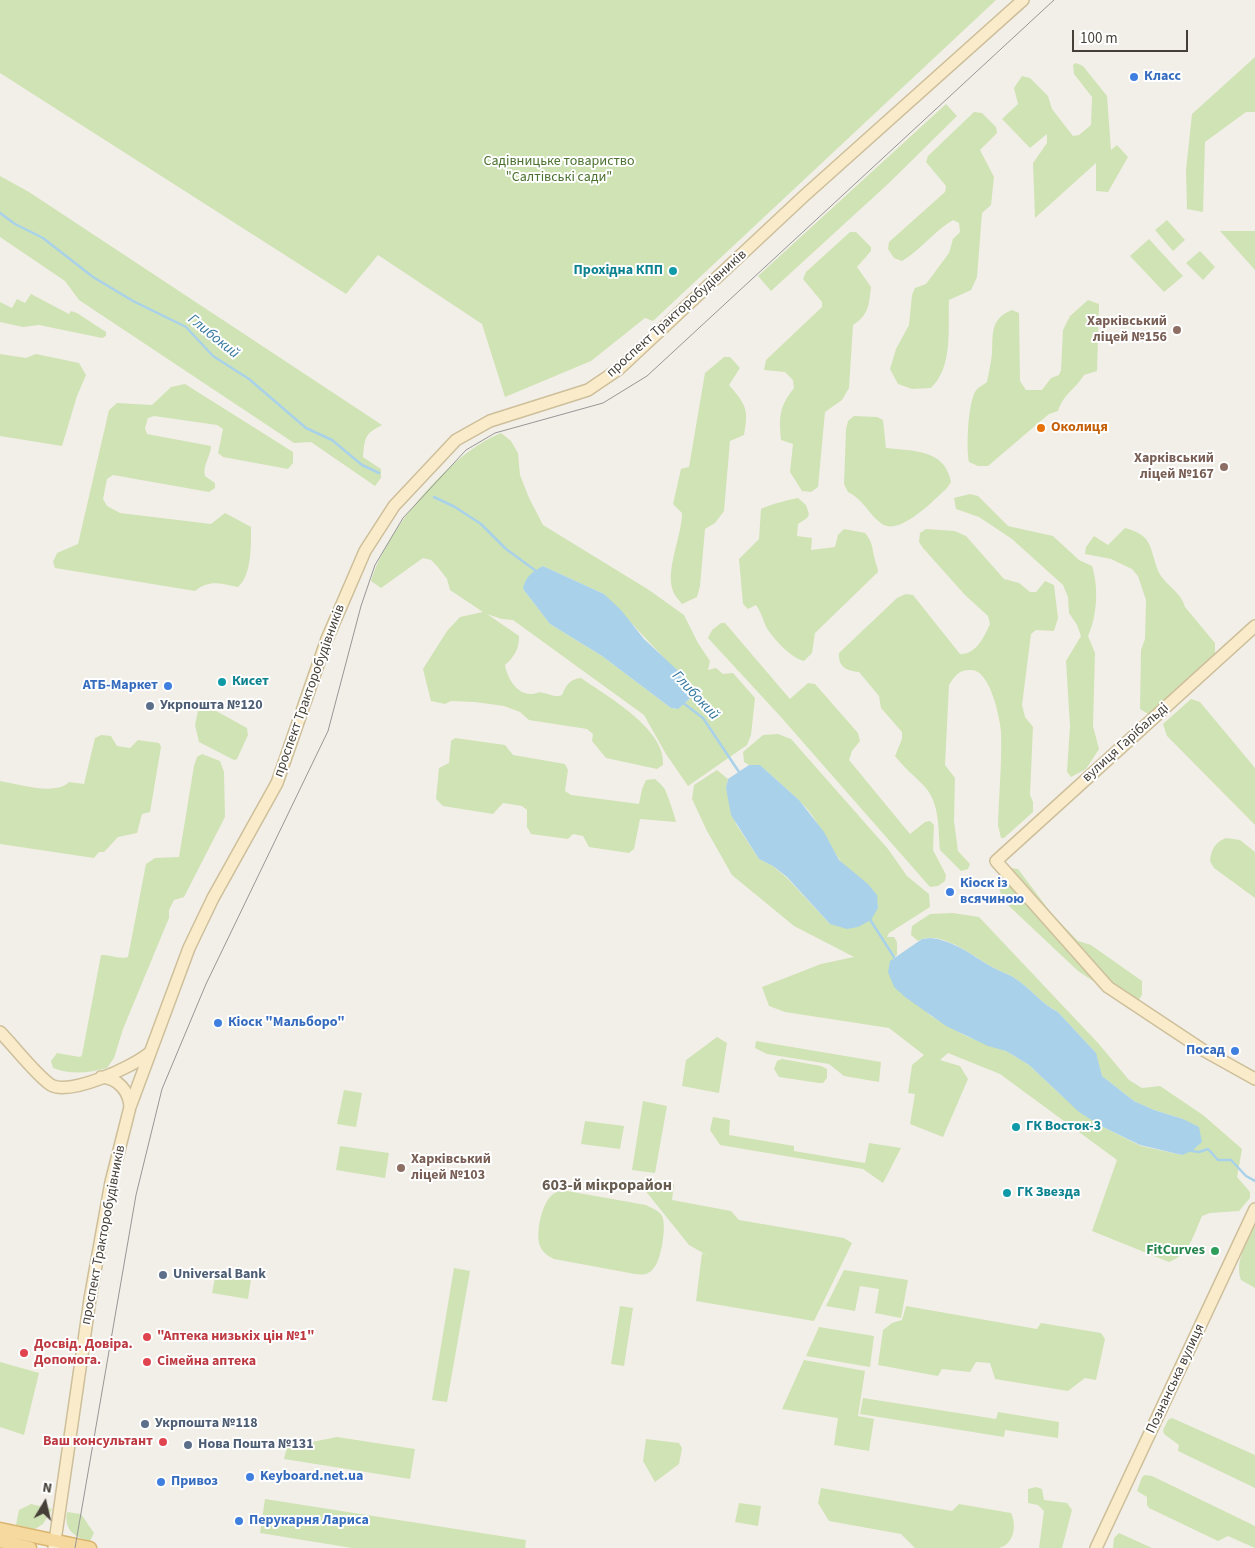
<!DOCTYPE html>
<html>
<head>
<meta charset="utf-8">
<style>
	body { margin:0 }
	#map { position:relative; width:1255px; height:1548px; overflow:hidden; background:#f2efe8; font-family:"Source Sans 3",sans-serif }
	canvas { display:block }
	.north { position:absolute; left:20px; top:1478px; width:50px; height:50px; -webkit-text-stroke:4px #fff; paint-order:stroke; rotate:9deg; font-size:14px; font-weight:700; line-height:20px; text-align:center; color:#453f37 }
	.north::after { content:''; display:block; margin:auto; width:18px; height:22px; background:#453f37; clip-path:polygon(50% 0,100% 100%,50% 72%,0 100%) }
	.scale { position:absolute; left:1072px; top:30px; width:116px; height:22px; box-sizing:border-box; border:2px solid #453f37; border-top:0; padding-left:6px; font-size:15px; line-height:18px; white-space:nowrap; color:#453f37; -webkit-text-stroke:4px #fff; paint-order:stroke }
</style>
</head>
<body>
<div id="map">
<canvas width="1255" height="1548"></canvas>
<div class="north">N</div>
<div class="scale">100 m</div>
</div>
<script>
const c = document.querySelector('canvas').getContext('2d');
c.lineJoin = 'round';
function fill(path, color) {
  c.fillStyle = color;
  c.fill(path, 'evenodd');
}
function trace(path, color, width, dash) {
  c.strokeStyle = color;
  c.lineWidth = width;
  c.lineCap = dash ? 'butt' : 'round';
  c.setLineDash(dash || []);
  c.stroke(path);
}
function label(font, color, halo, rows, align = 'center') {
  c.font = font + ' "Source Sans 3",sans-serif';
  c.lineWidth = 4;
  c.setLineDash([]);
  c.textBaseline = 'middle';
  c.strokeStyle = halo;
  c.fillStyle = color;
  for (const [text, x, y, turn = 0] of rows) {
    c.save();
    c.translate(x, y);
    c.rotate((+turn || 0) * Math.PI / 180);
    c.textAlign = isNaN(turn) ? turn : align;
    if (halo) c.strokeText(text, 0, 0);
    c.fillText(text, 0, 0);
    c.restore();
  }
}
fill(new Path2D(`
	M0 0H996L653 321 645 318 591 361 505 397 482 324 378 255 346 294 0 73Z
	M1255 57V112H1246L1205 142 1203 212 1187 209 1186 170 1192 114Z
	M1076 63 1083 66 1107 96 1111 150 1117 145 1128 157 1108 192 1096 191V163L1035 218 1033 163 1047 143V134L1030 148 1002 119 1018 104 1014 88 1022 76 1030 78 1048 96 1052 109 1073 136 1079 135 1091 125 1092 97 1074 74 1073 65Z
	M946 104 957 116 889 183 771 291 758 276Z
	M974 112 982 113 996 127 997 133 980 150 994 177 991 205 982 213 977 277 971 290 949 300C948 329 953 367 931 388L912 389 898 384 890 369 896 349 909 325 912 295 915 288 926 284 949 253 953 239 960 232 959 223 953 220C934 231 921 250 902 261L894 258 888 249 889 242 945 192 946 186 926 162 928 156Z
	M0 176 29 192 382 425C364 434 365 438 363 457L381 469V478L375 486 311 442 294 443 79 300 65 281 0 237Z
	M1167 220 1185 240 1173 251 1155 230Z
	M1220 231H1255V270Z
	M850 232H856L871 247V251L857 267 871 287C869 304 869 315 853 325L849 388 842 400 825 412 818 487 811 492 802 491 790 472 793 444 781 440C779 416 779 407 794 388L793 380 785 372 764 370 766 360 822 307V302L803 279 806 272Z
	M1149 239 1183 276 1164 292 1130 256Z
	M1200 251 1215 267 1203 280 1186 263Z
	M31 294 69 314 71 311 77 313 106 332V336L102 338 39 325 23 327 0 322V302L12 308 17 299 25 303Z
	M1088 300 1099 304 1097 371 1084 375C1075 390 1064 393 1058 411L1049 414 988 466H978L969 462C966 447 968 405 975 392 977 388 983 385 987 382 989 372 991 363 992 353 993 333 990 319 1012 310L1019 313 1020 381 1026 390H1042L1051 378 1059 375 1061 370 1063 330 1070 316Z
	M0 354 26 358 36 354 79 363 86 375 77 396 62 446 0 436Z
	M724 357H730L740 368 729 385C746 405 749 409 744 435L730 441 724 511 715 523 705 529 700 586 697 597 682 604C679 600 674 595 673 591 665 570 682 536 682 513L673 504 681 469 689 467 705 373Z
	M185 384 293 452V463L288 469 223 457 218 453 223 429 217 425 154 416 148 418 145 428 147 434 211 446C211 456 202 466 205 476L215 483V488L209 492 113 475 107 479 103 499 107 506 120 513 211 524 225 513 251 527C251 544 252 575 238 587 221 584 210 579 195 591L55 568 53 562 57 553 78 544 109 410 117 403 152 405 171 387Z
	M854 416 877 417 883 420 886 448C913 451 945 449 951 482L947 488C934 500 900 536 882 524 869 515 863 499 848 492L844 484 846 429 848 421Z
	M501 433 511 441 518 453 520 475 529 498 543 525 649 590 684 615 698 643 710 661 708 670 716 668 723 674 733 673 755 698 751 735 747 745 688 786 666 754 644 715 513 620 502 619 487 614 519 636C519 649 515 656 505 665 507 678 517 695 532 694 536 694 539 691 543 693 551 694 555 698 562 695 566 685 570 679 581 678 608 697 666 729 663 765L657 769 606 758 592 741 593 734 587 729 529 720 520 712 504 706 475 702 451 701 445 704 431 701 423 669 447 631 460 617 483 612 450 590 447 579 437 566 431 560 423 558 381 588 371 581C387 529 450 453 501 433ZM543 566 604 594 697 693 677 709 671 708 602 656 550 624 523 589Z
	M970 494 978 496 1008 526 1053 536 1079 560 1092 566C1099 588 1097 616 1088 636L1095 653 1093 726 1099 749 1086 769 1071 777 1067 772 1070 726 1066 661 1081 636 1077 625 1069 613 1068 597 1063 585 1012 539 979 517 956 509 954 498Z
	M798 498 806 505 809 514 807 518 798 524 797 536 812 538 811 550 835 547 838 535 844 529 865 533C873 542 872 549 875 560 876 565 878 567 878 572L815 633 812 653 804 661C791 658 775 640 768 630 763 622 762 613 756 605L748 609 743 604 739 559 759 539 761 509C766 506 790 499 798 498Z
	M1125 528C1132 530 1141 533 1146 539 1154 550 1154 566 1161 576 1169 587 1182 594 1185 607L1215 643V654L1148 714 1140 709 1141 650 1145 639 1146 600 1138 576 1132 569 1111 559 1085 554 1086 547 1094 536 1108 545Z
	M926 529 955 531 966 536 1004 579 1019 583 1030 592H1036L1045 581 1054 585 1058 618 1054 631 1036 630 1031 634 1022 705 1025 717 1033 727 1030 795 1033 802V812L1004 838H1001L998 825C999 794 1002 763 1001 732 1000 717 990 671 972 670 960 669 955 675 949 685L945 765 955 778 954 821 958 851 970 864 968 869 961 871 940 850C938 829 940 804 925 787 915 776 904 768 895 756L902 739V732L881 708 879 696 859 672C847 671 838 667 839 653L897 598 906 594 913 595 960 654C976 655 984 637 990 624L988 616 965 595 923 548 919 542 920 533Z
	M721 623H725L790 699 808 683 815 684 858 733 860 741 852 751 849 760 910 834 925 822 930 821 934 825 933 850 946 875 945 881 938 886 930 887 780 716 708 638 712 630Z
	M1191 699 1200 702 1255 768V825L1167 736 1163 724Z
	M207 706 247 728 248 735 237 759 234 760 199 742 195 725 198 711Z
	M778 734 791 739 888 849 907 876 929 894 930 907 889 933 887 937H894L897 942V955L894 957 905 997 919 1005 931 1016 968 1037 1006 1051 1029 1065 1062 1096 1101 1126 1141 1146 1182 1155 1183 1119 1154 1110 1134 1101 1102 1076 1095 1052 1058 1012C1042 1004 1031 989 1016 979 1009 974 999 971 992 967 974 957 940 928 918 941L911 935 912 926 930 914 953 913 979 917 1098 1043 1129 1080 1142 1088 1160 1086 1203 1115 1242 1149 1237 1177 1250 1192V1198L1239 1211 1210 1213 1202 1216C1194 1234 1189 1255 1169 1262L1092 1231 1117 1160 1000 1074 948 1053 940 1060 960 1066 968 1079 943 1137 910 1124 915 1094 908 1093 912 1065 924 1055 889 1028 785 1012 769 1006 762 987 821 964 854 957 794 926 732 875 707 831 692 799 694 785 717 770 728 779 726 788 736 824 759 859 773 866 787 878 830 924 878 908C876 879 852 879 839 859 828 843 820 825 808 810 794 794 776 780 760 765H749L744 762 743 752 763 735Z
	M101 735 111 736 117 746 130 748 138 740 159 743 161 747 150 812 142 814 137 833 118 837 104 852H99L94 858 0 844V781C18 784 56 796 69 782L84 784 95 738Z
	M455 738 505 745 513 755 565 764 568 770 565 791 571 795 639 804 642 789 646 780 655 779C658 782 662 785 664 788 666 790 676 819 676 822L640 819 634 849 629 853 589 847 583 836 573 834 568 839 531 834 527 827V810L522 806 503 803 493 814 443 806 436 799 439 768 449 763 451 741Z
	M202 754 220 761 224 772 225 817 184 897 174 900 169 910V918L123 1029 114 1058 107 1068C90 1073 70 1075 53 1068L51 1061 57 1053 80 1057 82 1055 101 955C110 954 120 960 128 957L146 864 155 858 179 857 194 766 197 757Z
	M1226 838 1240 840 1255 852V898L1214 868 1210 861C1211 850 1215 842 1226 838Z
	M1011 868 1018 869 1052 914 1078 941 1091 945 1142 981V995L1138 1001 1117 997 1078 971 1009 906 1001 894 998 885 1002 877Z
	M717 1037 727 1043 719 1093 682 1086 686 1060Z
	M756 1041 881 1062 879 1082 844 1076 829 1064 767 1054 755 1048Z
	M782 1059 821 1066 827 1069V1078L823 1083H819L779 1077 774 1069 777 1061Z
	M344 1090 362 1093 356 1127 337 1124Z
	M643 1101 667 1106 655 1173 632 1170Z
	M713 1117 730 1120 729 1135 794 1146V1151L865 1163 869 1143 901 1148 883 1183 863 1169 720 1145 710 1130Z
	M585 1121 624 1126 620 1149 581 1144Z
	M340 1146 389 1153 385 1178 336 1170Z
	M655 1180 674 1184 672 1200 731 1211 739 1220 844 1238 852 1243 814 1321 696 1301 702 1253 710 1257 689 1245 644 1189Z
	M567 1191 646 1205C651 1208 659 1210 662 1216 667 1225 661 1262 653 1269 648 1275 643 1275 635 1274L554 1259C548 1256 543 1253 540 1246 535 1234 542 1199 555 1193 558 1191 563 1191 567 1191Z
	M1255 1221V1288L1241 1280C1234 1261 1248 1239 1255 1221Z
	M454 1268 470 1271 447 1402 432 1400Z
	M844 1270 908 1280 901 1318 875 1313 879 1289 860 1286 855 1311 826 1306Z
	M216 1273 251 1279 248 1299 212 1293Z
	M620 1306 633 1308 624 1366 611 1364Z
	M906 1306 1037 1329 1041 1323 1101 1333 1105 1339 1096 1380 1085 1378 1068 1391 995 1379 990 1363 976 1362 970 1372 942 1369 938 1376 878 1365 883 1330 892 1323 902 1320Z
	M819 1327 874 1336 870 1367 806 1356Z
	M804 1360 865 1371 858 1416 874 1419 869 1451 834 1445 838 1418 782 1409Z
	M0 1362 39 1373 24 1435 0 1427Z
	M863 1398 996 1419 998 1412 1059 1422 1058 1438 1005 1430 1004 1437 860 1414Z
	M1172 1418 1255 1455V1488L1178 1451 1179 1445 1164 1434 1163 1430 1168 1420Z
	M337 1437 415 1449 410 1479 284 1459 287 1447Z
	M646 1439 679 1443 682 1448 679 1464 655 1482 643 1461Z
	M1145 1475 1152 1476 1255 1526V1548L1228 1536 1218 1541 1149 1508 1147 1505V1497L1137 1491 1142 1477Z
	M1036 1487 1042 1489 1044 1500 1067 1503 1072 1510 1062 1548H1039L1044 1511 1038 1505 1028 1503V1489Z
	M821 1488 952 1511 959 1504 1011 1513C1017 1526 1014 1544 999 1548H915L901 1534 829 1521 818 1503Z
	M265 1499 526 1540 525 1548H352L260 1533Z
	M739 1503 761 1506 758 1526 735 1522Z
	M31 1504 52 1509 43 1524 35 1529 16 1525 19 1510Z
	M67 1512 81 1514 94 1533 90 1541C73 1537 64 1529 67 1512Z
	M1119 1533 1152 1548H1113L1114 1538Z`), '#d0e3b4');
fill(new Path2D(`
	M543 566 604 594 621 610 644 639 688 680 696 693 678 709 671 708 602 656 550 624 523 589C525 577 532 572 543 566Z
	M749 765H760L799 800 824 832 839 860 868 884 877 895 878 908 871 920 858 927 847 929 830 924 787 877 773 866 759 859 731 815 726 788 728 779Z
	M930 938C954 940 971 955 992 967 999 971 1009 974 1016 979 1031 989 1042 1004 1058 1012L1096 1053 1102 1076 1134 1101 1154 1110 1183 1119 1199 1127 1202 1142 1192 1151 1182 1155 1140 1145 1101 1126 1079 1112 1029 1065 1006 1051 988 1046 946 1026 905 997 894 987 888 972 890 961 922 939Z`), '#a9d2ea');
trace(new Path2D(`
	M0 213 15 224 43 238 93 277 133 301 186 327 213 356 249 379 306 428 332 440 362 465 379 473
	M434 497 455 507 481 524 506 549 536 571
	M682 702 703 718 739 772
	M869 918 894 957
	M1192 1151 1199 1152 1208 1149 1218 1160H1231L1246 1176 1255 1181`), '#a9d2ea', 2.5);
const secondary = new Path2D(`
	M1255 626 996 861 1108 987 1203 1050 1255 1079
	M0 1032C14 1046 36 1075 51 1085 70 1096 132 1067 148 1054
	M101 1077C118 1078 129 1091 130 1107
	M54 1548 90 1299 111 1182 130 1107 189 948 213 898 277 783 327 639 365 551 394 506 456 440 490 421 588 390 619 369 804 196 1023 0
	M1096 1548 1255 1209`);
const primary = new Path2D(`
	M0 1529 90 1548
	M0 1541 30 1548`);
trace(secondary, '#cebf9b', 14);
trace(primary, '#d9b56f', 15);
trace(secondary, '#faecca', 11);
trace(primary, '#f5d99e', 12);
trace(new Path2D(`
	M75 1548 136 1195 162 1089 206 984 328 731 361 606 375 565 403 518 466 450 495 433 603 403 647 376 1054 0`), '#969696', 1);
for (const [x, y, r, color] of [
	[1134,77,5,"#3f7fe0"],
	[673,271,5,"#0f9aa8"],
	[1177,330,5,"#8d6e63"],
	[1041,428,5,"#e8710a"],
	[1224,467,5,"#8d6e63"],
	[222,682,5,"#0f9aa8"],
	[168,686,5,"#3f7fe0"],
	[150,706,5,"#5c6f8a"],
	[950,892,5,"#3f7fe0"],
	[218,1023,5,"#3f7fe0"],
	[1235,1051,5,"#3f7fe0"],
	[1016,1127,5,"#0f9aa8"],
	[401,1168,5,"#8d6e63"],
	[1007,1193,5,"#0f9aa8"],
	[1215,1251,5,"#2e9e5b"],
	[163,1275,5,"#5c6f8a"],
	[147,1337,5,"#e0444e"],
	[24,1353,5,"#e0444e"],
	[147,1362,5,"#e0444e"],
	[145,1424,5,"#5c6f8a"],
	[163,1442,5,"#e0444e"],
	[188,1445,5,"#5c6f8a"],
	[250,1477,5,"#3f7fe0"],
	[161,1482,5,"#3f7fe0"],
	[239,1521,5,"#3f7fe0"]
]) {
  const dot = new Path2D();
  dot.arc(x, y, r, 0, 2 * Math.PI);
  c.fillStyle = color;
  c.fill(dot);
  trace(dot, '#fff', 2);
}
label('bold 14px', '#366cbe', '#fff', [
	["Класс",1144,77],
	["АТБ-Маркет",158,686,"right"],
	["Кіоск із",960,884],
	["всячиною",960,900],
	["Кіоск \"Мальборо\"",228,1023],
	["Посад",1225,1051,"right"],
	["Keyboard.net.ua",260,1477],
	["Привоз",171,1482],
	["Перукарня Лариса",249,1521]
], 'left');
label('14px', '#4b722f', '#fff', [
	["Садівницьке товариство",559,162],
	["\"Салтівські сади\"",559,178]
]);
label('bold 14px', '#0d838f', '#fff', [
	["Прохідна КПП",663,271,"right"],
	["Кисет",232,682],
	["ГК Восток-3",1026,1127],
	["ГК Звезда",1017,1193]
], 'left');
label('14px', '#453f37', '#fff', [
	["проспект Тракторобудівників",677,314,-42],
	["проспект Тракторобудівників",310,691,-70],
	["вулиця Гарібальді",1126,743,-42],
	["проспект Тракторобудівників",104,1235,-79],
	["Познанська вулиця",1176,1379,-65]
]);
label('bold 14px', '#785e54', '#fff', [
	["Харківський",1167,322],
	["ліцей №156",1167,338],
	["Харківський",1214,459],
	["ліцей №167",1214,475],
	["Харківський",411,1160,"left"],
	["ліцей №103",411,1176,"left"]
], 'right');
label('bold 14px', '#c56008', '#fff', [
	["Околиця",1051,428]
], 'left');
label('bold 14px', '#4e5e75', '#fff', [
	["Укрпошта №120",160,706],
	["Universal Bank",173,1275],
	["Укрпошта №118",155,1424],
	["Нова Пошта №131",198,1445]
], 'left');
label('bold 14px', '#27864d', '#fff', [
	["FitCurves",1205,1251]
], 'right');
label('bold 14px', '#be3a42', '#fff', [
	["\"Аптека низькіх цін №1\"",157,1337],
	["Досвід. Довіра.",34,1345],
	["Допомога.",34,1361],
	["Сімейна аптека",157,1362],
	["Ваш консультант",153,1442,"right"]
], 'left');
label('italic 15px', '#3879a0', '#fff', [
	["Глибокий",213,337,39],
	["Глибокий",695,696,47]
]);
label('bold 16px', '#675c4f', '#fff', [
	["603-й мікрорайон",607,1186]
]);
</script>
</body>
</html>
